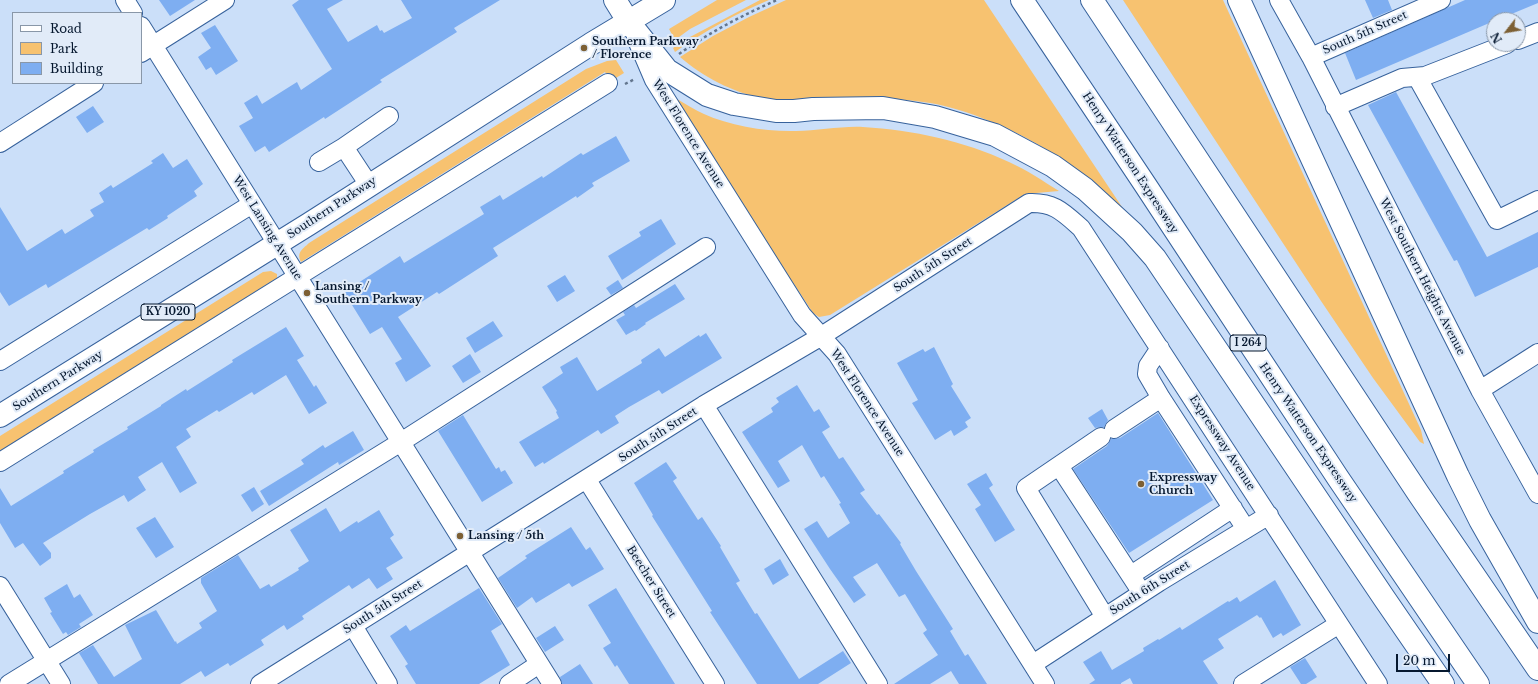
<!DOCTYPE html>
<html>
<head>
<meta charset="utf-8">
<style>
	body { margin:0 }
	#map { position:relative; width:1538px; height:684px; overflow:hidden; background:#cbdff9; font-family:"Libre Baskerville",serif }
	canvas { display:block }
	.legend { position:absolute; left:12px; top:12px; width:130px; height:72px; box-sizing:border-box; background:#e1ebf8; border:1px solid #8997a8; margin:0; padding:5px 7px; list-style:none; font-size:12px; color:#06182f }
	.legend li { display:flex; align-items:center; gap:8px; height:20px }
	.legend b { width:20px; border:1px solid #8997a8 }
	.north { position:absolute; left:1486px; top:12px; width:40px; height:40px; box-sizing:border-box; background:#e1ebf8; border:1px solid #8997a8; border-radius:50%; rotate:239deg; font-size:11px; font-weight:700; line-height:16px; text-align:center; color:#06182f }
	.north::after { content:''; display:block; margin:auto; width:14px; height:18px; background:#7d6034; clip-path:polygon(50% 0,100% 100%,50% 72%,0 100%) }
	.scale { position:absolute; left:1396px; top:654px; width:54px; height:18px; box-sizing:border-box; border:2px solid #06182f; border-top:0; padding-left:5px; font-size:12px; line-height:14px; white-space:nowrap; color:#06182f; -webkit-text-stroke:3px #e1ebf8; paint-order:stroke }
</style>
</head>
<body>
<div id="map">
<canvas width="1538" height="684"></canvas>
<ul class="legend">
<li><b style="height:5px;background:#fff"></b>Road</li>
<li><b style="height:11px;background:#f7c270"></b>Park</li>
<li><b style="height:11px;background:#7eaef1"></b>Building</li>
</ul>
<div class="north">N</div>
<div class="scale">20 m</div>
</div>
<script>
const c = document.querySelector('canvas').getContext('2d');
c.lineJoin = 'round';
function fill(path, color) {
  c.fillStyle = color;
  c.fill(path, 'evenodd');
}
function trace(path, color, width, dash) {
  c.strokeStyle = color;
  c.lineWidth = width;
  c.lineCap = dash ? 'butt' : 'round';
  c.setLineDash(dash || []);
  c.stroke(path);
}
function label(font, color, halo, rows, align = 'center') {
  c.font = font + ' "Libre Baskerville",serif';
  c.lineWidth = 4;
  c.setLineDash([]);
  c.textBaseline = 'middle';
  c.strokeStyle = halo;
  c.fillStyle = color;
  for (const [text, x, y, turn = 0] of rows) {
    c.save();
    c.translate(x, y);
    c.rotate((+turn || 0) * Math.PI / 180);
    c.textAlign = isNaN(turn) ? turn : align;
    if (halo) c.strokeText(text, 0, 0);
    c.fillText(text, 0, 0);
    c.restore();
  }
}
fill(new Path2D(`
	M717 0H746L690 29 675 40 669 29Z
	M760 0H769C735 14 705 31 675 52L673 48 690 37Z
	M786 0H984L1124 210C1099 191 1075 170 1050 152 1018 131 967 109 930 103 894 97 857 99 821 100 802 100 782 101 763 98 733 93 702 76 680 57L713 36 749 17Z
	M1123 0H1223L1421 430 1424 444 1420 442 1373 378 1321 301Z
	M616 60 624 73 611 81 605 72 301 262C296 252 303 249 309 243L586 69 607 61Z
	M677 99C686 104 695 110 704 114 730 126 768 132 796 131 818 131 840 126 863 127 913 130 964 141 1009 162 1027 170 1043 181 1059 191L1025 194 830 315 819 317 813 313 794 284 791 286 675 102Z
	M271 271 277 274V278L0 452V436L263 272Z`), '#f7c270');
fill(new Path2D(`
	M159 0H195L170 16Z
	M299 0H343L327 9 348 42 377 25 380 31 382 30 384 33 412 18 401 0H500L454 28 457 32 380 80 382 82 325 119 324 117 269 152 265 146 255 152 239 126 253 118 244 103 257 95 262 104 297 82 301 90 332 69 292 5Z
	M1365 0H1388L1392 10 1373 18Z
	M1465 0H1538V3L1497 20H1494V21L1356 80 1345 53Z
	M215 25 238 61 216 75 211 67 206 70 198 57 211 48 201 33Z
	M1396 92 1487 257 1538 232V267L1475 297 1457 260 1454 261 1368 105Z
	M93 106 104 122 87 133 76 117Z
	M616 136 630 161 592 183 594 186 577 198 576 196 493 248 498 256 439 294 437 292 398 317 431 366 406 382 395 363 402 359 382 327 370 334 344 292 400 256 404 263 484 214 480 207 500 195 503 200 542 176 543 178 581 153 583 155Z
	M163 153 173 168 187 159 203 184 194 191 197 196 167 216 168 218 149 230 147 228 48 288 46 284 9 306 0 292V207L27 251 62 229 65 234 94 216 90 210 104 202 99 193 111 185 113 188 153 163 151 161Z
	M661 219 676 244 622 280 608 256 641 236 639 232Z
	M565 275 575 291 557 302 547 286Z
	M618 280 623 288 611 295 606 288Z
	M675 284 685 299 645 323 646 324 636 331 635 330 626 335 616 320 625 315 623 312 634 305 636 308Z
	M493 321 503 336 475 353 466 338Z
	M286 327 304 356 297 360 314 387 316 385 327 403 309 414 286 375 254 395 252 392 219 412 217 410 186 429 191 437 176 447 197 483 180 493 162 462 138 477 146 490 128 502 124 495 90 514 43 543 51 553V558L40 566 23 543 15 548 0 523V488L11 506 64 473 63 471 94 452 93 450 128 429 127 427 161 406V405L186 389 187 391 233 362 232 360Z
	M706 333 722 358 662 394 659 390 629 407 615 416 619 423 601 434 598 430 544 464 543 462 535 467 519 442 559 418 556 412 557 411 542 387 563 373 560 367 577 357 597 391 642 363 641 360 659 348 665 357 699 335 700 337Z
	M934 347 953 384 951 386 971 418 965 422 968 427 954 436 951 430 935 440 912 403 918 400 897 363 923 349 925 352Z
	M470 354 481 372 463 383 452 366Z
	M797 385 814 412 819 409 830 427 822 432 839 459 843 457 865 490 860 493 877 515 879 514 901 543 900 544 916 571 953 629 950 631 965 656 968 654 987 684H959L951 671 930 684H894L938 655 923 633 927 630 905 594 899 597 877 563 853 577 866 595 854 603 830 569 804 529 817 521 828 538 850 523 839 504 841 503 824 476 821 478 802 445 778 461 790 481 778 488 742 432 773 412 771 408 779 402 776 398Z
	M1102 409 1108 420 1104 427H1100L1095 428 1088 418Z
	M1158 413 1213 500 1129 553 1073 469 1107 446 1111 439 1120 438Z
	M463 415 496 469 499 467 501 472 505 470 513 483 482 502 438 431Z
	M353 431 364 450 339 465 338 462 269 506 260 491 304 464 301 460 323 445 325 448Z
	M666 462 677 478 673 481 698 520 702 517 721 546 720 547 740 581 736 583 755 614 757 613 799 679 843 651 851 663 818 684H757L710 612 712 611 652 516 653 515 634 483Z
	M986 473 993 485 989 488 1015 530 995 542 975 509 981 505 967 484Z
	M254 487 264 504 252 512 241 495Z
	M326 508 340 532 357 521 358 523 379 510 394 535 390 538 403 558 386 568 393 579 377 589 369 578 352 589 349 585 302 616 304 619 287 630 284 625 261 640 264 645 230 666 228 663 205 677 201 671 180 684H98L79 653 93 645 114 677 142 659 125 625 156 610 175 642 176 641 177 644 202 628 199 623 217 611 201 583V578L238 555 260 589 269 584 271 587 299 570 298 568 309 561 290 530Z
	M155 517 174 547 156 558 136 528Z
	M571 527 586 550 590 547 604 569 572 587 569 583 536 603 532 597 517 608 498 578 527 558 525 556Z
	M780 559 789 575 773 585 764 569Z
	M1275 580 1301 625 1283 636 1281 633 1273 638 1261 617 1260 618 1257 615 1218 639 1224 648 1203 661 1218 684H1133L1130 678 1121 683V684H1089L1095 680 1083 662 1101 651 1112 670 1144 651 1143 648 1158 639 1159 640 1180 627 1182 630 1228 601 1229 602 1237 597 1240 602Z
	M67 584 74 598 80 594 93 615 79 624 81 627 68 635 66 632 63 634 50 613 52 612 44 598Z
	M479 588 502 624 491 631 510 665 479 684H416L405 666 408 664 390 636 406 625 410 631Z
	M616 588 636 621 675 684H629L617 665 615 667 603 648 611 643 588 605Z
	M555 626 564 640 545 652 536 638Z
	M1305 658 1317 677 1306 684H1301L1290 667Z
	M580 664 593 684H562L560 677Z`), '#7eaef1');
const minor = new Path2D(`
	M125 0 133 13
	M1279 0 1311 57 1480 390 1538 494
	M141 26 552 684
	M636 38 654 80 802 315 837 354 1045 684
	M1518 40 1538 32
	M141 53 225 0
	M1311 57 1441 0
	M1417 77 1497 220 1538 200
	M1335 107 1402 78 1425 76 1507 44
	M0 143 94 83
	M319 162 344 147
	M369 185 344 147 389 116
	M1160 348 1148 366 1147 374 1161 398 1246 529
	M0 361 252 204
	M1480 390 1538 353
	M704 405 878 684
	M1114 429 1161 398
	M1101 437 1026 488 1105 617
	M0 462 608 83
	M1059 466 1142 593
	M587 480 715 684
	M1131 575 1233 508
	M0 586 61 684
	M353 626 388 684
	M1033 664 1159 582 1269 515
	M9 684 401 442 706 247
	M260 684 704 405 820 337 1029 203C1054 202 1063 212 1081 228L1378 684
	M509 684 539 664
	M1243 684 1339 624`);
const major = new Path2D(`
	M615 0 628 21
	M0 416 309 224 591 44 664 0`);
const highway = new Path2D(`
	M1022 0 1146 186 1338 478 1478 684
	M1092 0 1418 493 1538 669
	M1239 0 1458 476 1480 520 1538 622
	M628 21 667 70 707 95 734 104 776 111H794L813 109 883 108 935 117 995 135 1053 166 1085 189 1132 232 1155 258 1384 598 1443 684`);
trace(minor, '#37629c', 20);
trace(major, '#37629c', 24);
trace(highway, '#37629c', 24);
trace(new Path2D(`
	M679 54C710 32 743 15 777 0
	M625 84 635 79`), '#63768e', 2.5, [3, 3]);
trace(minor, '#fff', 18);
trace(major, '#fff', 22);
trace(highway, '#fff', 22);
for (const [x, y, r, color] of [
	[584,48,4,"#7d6034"],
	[307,293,4,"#7d6034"],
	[1141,484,4,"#7d6034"],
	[460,536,4,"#7d6034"]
]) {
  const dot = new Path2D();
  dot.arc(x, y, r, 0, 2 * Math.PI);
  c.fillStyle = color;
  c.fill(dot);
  trace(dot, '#e1ebf8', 1.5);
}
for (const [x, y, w] of [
	[168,312,54],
	[1248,343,36]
]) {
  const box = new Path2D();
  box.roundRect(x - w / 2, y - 8, w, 16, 3);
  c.fillStyle = '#e1ebf8';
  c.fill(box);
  trace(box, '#06182f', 1);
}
label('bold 10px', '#06182f', null, [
	["KY 1020",168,312],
	["I 264",1248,343]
]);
label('11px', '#06182f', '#e1ebf8', [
	["South 5th Street",1365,33,-24],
	["West Florence Avenue",688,134,58],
	["Henry Watterson Expressway",1130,163,57],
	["Southern Parkway",332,208,-33],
	["West Lansing Avenue",267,228,58],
	["South 5th Street",933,265,-33],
	["West Southern Heights Avenue",1422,277,63],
	["Southern Parkway",58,381,-32],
	["West Florence Avenue",867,403,57],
	["Henry Watterson Expressway",1308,433,56],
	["South 5th Street",658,435,-33],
	["Expressway Avenue",1222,443,57],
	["Beecher Street",651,582,58],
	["South 6th Street",1150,588,-32],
	["South 5th Street",383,607,-32]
]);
label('bold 11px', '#06182f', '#e1ebf8', [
	["Southern Parkway",592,42],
	["/ Florence",592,55],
	["Lansing /",315,287],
	["Southern Parkway",315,300],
	["Expressway",1149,478],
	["Church",1149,491],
	["Lansing / 5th",468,536]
], 'left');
</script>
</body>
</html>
